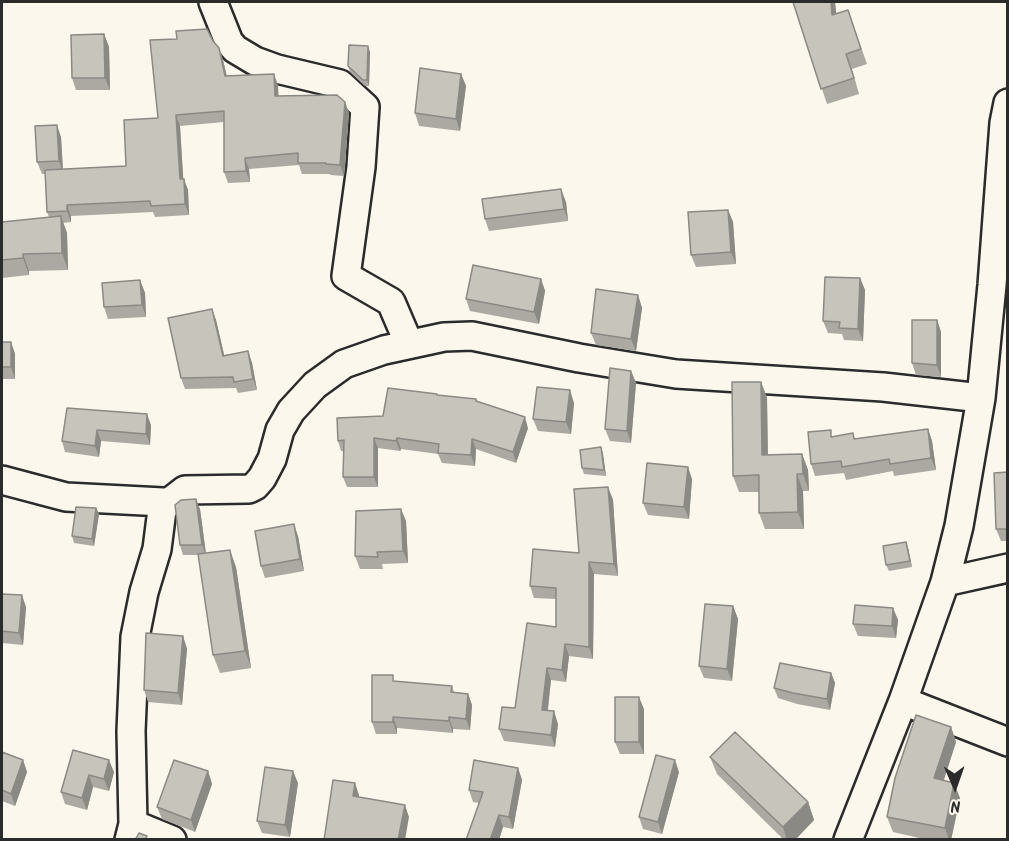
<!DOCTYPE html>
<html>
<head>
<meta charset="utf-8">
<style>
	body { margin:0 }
	#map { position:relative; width:1009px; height:841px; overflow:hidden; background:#fbf7ec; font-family:Kalam,sans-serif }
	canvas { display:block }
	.frame { position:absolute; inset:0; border:3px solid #2b2b2b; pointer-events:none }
	.north { position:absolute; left:925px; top:757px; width:60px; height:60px; -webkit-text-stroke:4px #fbf7ec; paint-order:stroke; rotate:178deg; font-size:16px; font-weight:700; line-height:24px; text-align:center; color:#2b2b2b }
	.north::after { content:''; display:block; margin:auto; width:21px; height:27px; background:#2b2b2b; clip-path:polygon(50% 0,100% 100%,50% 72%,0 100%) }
</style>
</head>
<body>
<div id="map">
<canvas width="1009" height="841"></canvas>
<div class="frame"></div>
<div class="north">N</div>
</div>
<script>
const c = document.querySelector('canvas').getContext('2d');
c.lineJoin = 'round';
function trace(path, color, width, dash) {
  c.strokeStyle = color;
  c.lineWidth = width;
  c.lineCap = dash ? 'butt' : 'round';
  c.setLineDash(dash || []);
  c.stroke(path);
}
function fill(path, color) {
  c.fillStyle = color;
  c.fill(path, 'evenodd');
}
const minor = new Path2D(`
	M213 2 229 42 235 49 255 61 277 69 340 84 365 107 361 167 346 276 391 302 409 344
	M2 480 66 497 163 502 167 504 185 490 249 489 255 486 262 478 272 459 280 430 291 411 315 385 344 364 384 350 444 337 472 336 579 358 676 374 883 387 981 398
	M945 582 1008 568
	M903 701 1008 742
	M133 824 172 840
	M129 840 133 824 131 731 135 637 144 592 157 549 163 502
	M848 840 903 701 945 582 959 526 981 398 992 285 1004 123 1008 103`);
trace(minor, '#2b2b2b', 32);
trace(minor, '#fbf7ec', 27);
fill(new Path2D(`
	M793 2H835L836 14 848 10 867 64 852 69 859 94 827 104Z
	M104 34 109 47 110 90H76L72 78Z
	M213 41 219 48 223 60 227 76 278 85V96L345 102 349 113 344 176 330 175V174H302L299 165 249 169 250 182 228 183 224 172V122L180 126 183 179 188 190 189 215 155 217 153 212 71 216V222L63 223 67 233 68 270 29 271V275L2 278V222L49 217 47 212 45 174H42L37 162 61 137 63 169 126 166 158 118Z
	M370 52 369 86H365L350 72 348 66Z
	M461 74 466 86 460 131 419 126 415 113Z
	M566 202 568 221 489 231 485 219Z
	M728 210 733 222 736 264 696 267 691 255Z
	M860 278 865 290 863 341 844 340 842 334 828 333 823 321Z
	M541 279 545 291 539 324 470 311 466 299Z
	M140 280 145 293 146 317 108 319 104 307Z
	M638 295 642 308 636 351 596 345 591 333Z
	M212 309 216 320 224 355 248 351 252 363 257 390 238 393 236 388 185 389 181 378Z
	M937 320 941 332V377L916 375 912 363Z
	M2 342H11L15 354V379H2Z
	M631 371 636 383 631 443 610 441 605 429Z
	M761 382 767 398 768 454H802L808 470 809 491H803L804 529H765L759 513V492H739L733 476Z
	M438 395 476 399 477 401 528 428 516 463 476 449 475 466 442 463 438 454 401 449 400 451 378 448V487H347L343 477V451H341L338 441 383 416Z
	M574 403 571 434 538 431 533 419Z
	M67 408 151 425 150 445 101 441 99 457 65 452 62 441Z
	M928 429 932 441 936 470 894 476 893 471 846 480 844 473 815 476 811 464 833 437 853 433 855 439Z
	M601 447 603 454 606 476 584 474 582 468Z
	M1008 472V541H1001L996 529Z
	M692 479 689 519 648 515 643 503Z
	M608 487 613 500 618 576 594 574 593 659 569 656 566 682 551 680 548 711 558 724 555 747 504 741 499 729 515 708 556 627V599L534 598 530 586 579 553Z
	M96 508 99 514 94 546 74 543 72 536Z
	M200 509 206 553 236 567 251 668 220 673 213 655 198 555H183L180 545Z
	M406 521 408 563 382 564 383 569H360L355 556Z
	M298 536 304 571 265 578 261 566Z
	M906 542 908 548 912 567 889 571 886 565Z
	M2 594 26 607 23 645 2 643Z
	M733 606 738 619 732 681 704 678 699 666Z
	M893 608 898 620 896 638 858 636 853 624Z
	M183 636 187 649 182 705 148 702 144 690Z
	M831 673 835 683 830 710 797 704 778 698 774 688Z
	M395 681 452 686 454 692 468 694 472 705 470 730 453 729V733L397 728V734H376L372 722Z
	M644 709V754H620L615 742Z
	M951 727 956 742 944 780 960 798 951 840H928L893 832 887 817Z
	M73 750 114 772 109 791 93 787 87 810 65 804 61 792Z
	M2 752 23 760 27 772 15 806 2 801Z
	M710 757 808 802 814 820 795 840H784L717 774Z
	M518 768 522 780 513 829 503 827 499 840H466L479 803 473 802 469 790Z
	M208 771 212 784 195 832 162 819 157 807Z
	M679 772 662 834 643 829 639 817Z
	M298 783 290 837 262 833 257 821Z`), '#aba9a2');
fill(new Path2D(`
	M831 2H835L838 31 832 15Z
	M104 34 109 47 110 90 105 78Z
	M368 46 370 52 369 86 367 80Z
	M219 48 223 60 229 88 225 76Z
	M274 74 278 85 279 107 275 96Z
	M461 74 466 86 460 131 456 119Z
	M345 102 349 113 344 176 340 165Z
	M176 115 180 126 184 190 180 179Z
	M57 125 61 137 63 173 59 161Z
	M245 158 249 169 250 182 246 171Z
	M184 179 188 190 189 215 185 204Z
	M561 189 566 202 568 221 564 209Z
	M67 205 71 216V222L67 211Z
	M728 210 733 222 736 264 731 252Z
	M61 216 67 233 68 270 62 253Z
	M23 254 29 271V275L23 258Z
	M860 278 865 290 863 341 858 329Z
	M541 279 545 291 539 324 534 312Z
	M140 280 145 293 146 317 142 305Z
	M638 295 642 308 636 351 631 339Z
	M212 309 216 320 227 367 223 356Z
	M937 320 941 332V377L937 365Z
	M11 342 15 354V379L11 367Z
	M248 351 252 363 257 390 253 379Z
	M631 371 636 383 631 443 627 431Z
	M761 382 767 398 768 471 762 455Z
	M570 390 574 403 571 434 566 422Z
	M147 414 151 425 150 445 146 434Z
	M525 417 528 428 516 463 513 452Z
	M928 429 932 441 936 470 931 458Z
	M97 430 101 441 99 457 95 446Z
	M374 438 378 448V487L374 477Z
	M397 438 401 449 400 451 396 441Z
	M472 439 476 449 475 466 471 455Z
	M601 447 603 454 606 476 604 470Z
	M802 454 808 470 809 491 803 474Z
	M688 467 692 479 689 519 684 507Z
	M797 474 803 491 804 529 798 512Z
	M608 487 613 500 618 576 614 564Z
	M196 499 200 509 206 555 202 545Z
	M96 508 99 514 94 546 92 539Z
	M401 509 406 521 408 563 403 551Z
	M294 524 298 536 304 571 300 559Z
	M906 542 908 548 912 567 910 561Z
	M230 550 236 567 251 668 245 651Z
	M589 562 594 574 593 659 589 647Z
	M22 595 26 607 23 645 19 633Z
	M733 606 738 619 732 681 727 669Z
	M893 608 898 620 896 638 892 626Z
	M183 636 187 649 182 705 178 693Z
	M565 644 569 656 566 682 562 670Z
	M547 668 551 680 546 722 542 710Z
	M831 673 835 683 830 710 827 699Z
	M468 694 472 705 470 730 466 719Z
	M639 697 644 709V754L639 742Z
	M554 711 558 724 555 747 551 735Z
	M393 717 397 728V734L393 722Z
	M449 717 453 729V733L449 721Z
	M951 727 956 742 939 794 934 778Z
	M23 760 27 772 15 806 11 794Z
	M109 760 114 772 109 791 104 779Z
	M675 760 679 772 662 834 658 822Z
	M518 768 522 780 513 829 509 817Z
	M208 771 212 784 195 832 191 820Z
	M293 771 298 783 290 837 285 825Z
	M89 775 93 787 87 810 82 798Z
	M355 783 359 795 357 808 353 796Z
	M954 783 960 798 951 840H949L945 828Z
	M808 802 814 820 795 840H787L783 827Z
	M405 805 409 817 405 840H398Z
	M499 815 503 827 499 840H490Z`), '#8b8984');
const building = new Path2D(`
	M793 2H831L832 15 848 10 861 49 846 54 854 78 821 89Z
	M207 29 213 41 219 48 225 76 274 74 275 96 337 95 345 102 340 165 326 164V163H298V153L245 158 246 171 224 172V111L176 115 180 179H184L185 204 151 206 150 201 67 205V211L47 212 45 170 126 166 124 120 158 118 150 40 177 39 176 31Z
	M104 34 105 78H72L71 35Z
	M349 45 368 46 367 80H363L348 66Z
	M420 68 461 74 456 119 415 113Z
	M57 125 59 161 37 162 35 126Z
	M561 189 564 209 485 219 482 199Z
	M728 210 731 252 691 255 688 212Z
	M61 216 62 253 23 254V258L2 260V222Z
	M473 265 541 279 534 312 466 299Z
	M825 277 860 278 858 329 839 328 840 322 823 321Z
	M140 280 142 305 104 307 102 283Z
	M596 289 638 295 631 339 591 333Z
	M212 309 223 356 248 351 253 379 234 382 233 377 181 378 168 318Z
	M912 320H937V365L912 363Z
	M2 342H11V367H2Z
	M610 368 631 371 627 431 605 429Z
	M732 382H761L762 455 802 454 803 474H797L798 512 759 513V475L733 476Z
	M537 387 570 390 566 422 533 419Z
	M388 388 437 394V395L476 399V401L525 417 513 452 472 439 471 455 438 453 439 444 397 438 396 441 374 438V477H343L344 440 338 441 337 418 383 416Z
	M67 408 147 414 146 434 97 430 95 446 62 441Z
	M928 429 931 458 890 464 889 459 842 467 841 461 811 464 808 432 831 430V437L853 433 854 439Z
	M601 447 604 470 582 468 580 450Z
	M647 463 688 467 684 507 643 503Z
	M1008 472V529H996L994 473Z
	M608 487 614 564 589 562V647L565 644 562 670 547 668 542 710 554 711 551 735 499 729 502 707 515 708 527 623 556 627V588L530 586 533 549 579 553 574 489Z
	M196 499 202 545H180L175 505 181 500Z
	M76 507 96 508 92 539 72 536Z
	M401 509 403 551 377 552 378 557 355 556 356 511Z
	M294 524 300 559 261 566 255 531Z
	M906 542 910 561 886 565 883 546Z
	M230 550 245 651 213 655 198 554Z
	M2 594 22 595 19 633 2 631Z
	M705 604 733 606 727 669 699 666Z
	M855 605 893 608 892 626 853 624Z
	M146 633 183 636 178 693 144 690Z
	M780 663 831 673 827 699 793 693 774 688Z
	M372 675H393V681L452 686 451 692 468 694 466 719 449 717V721L393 717V722H372Z
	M615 697H639V742H615Z
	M916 715 951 727 934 778 954 783 945 828 887 817 895 778Z
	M735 732 808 802 783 827 710 757Z
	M73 750 109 760 104 779 89 775 82 798 61 792Z
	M2 752 23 760 11 794 2 790Z
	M656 755 675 760 658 822 639 817Z
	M174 760 208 771 191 820 157 807Z
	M474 760 518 768 509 817 499 815 490 840H466L483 792 469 790Z
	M265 767 293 771 285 825 257 821Z
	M333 780 355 783 353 796 405 805 398 840H324Z
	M139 833 147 836 145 840H135Z`);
fill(building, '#c7c4bc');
trace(building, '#8b8984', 1.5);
</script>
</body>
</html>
